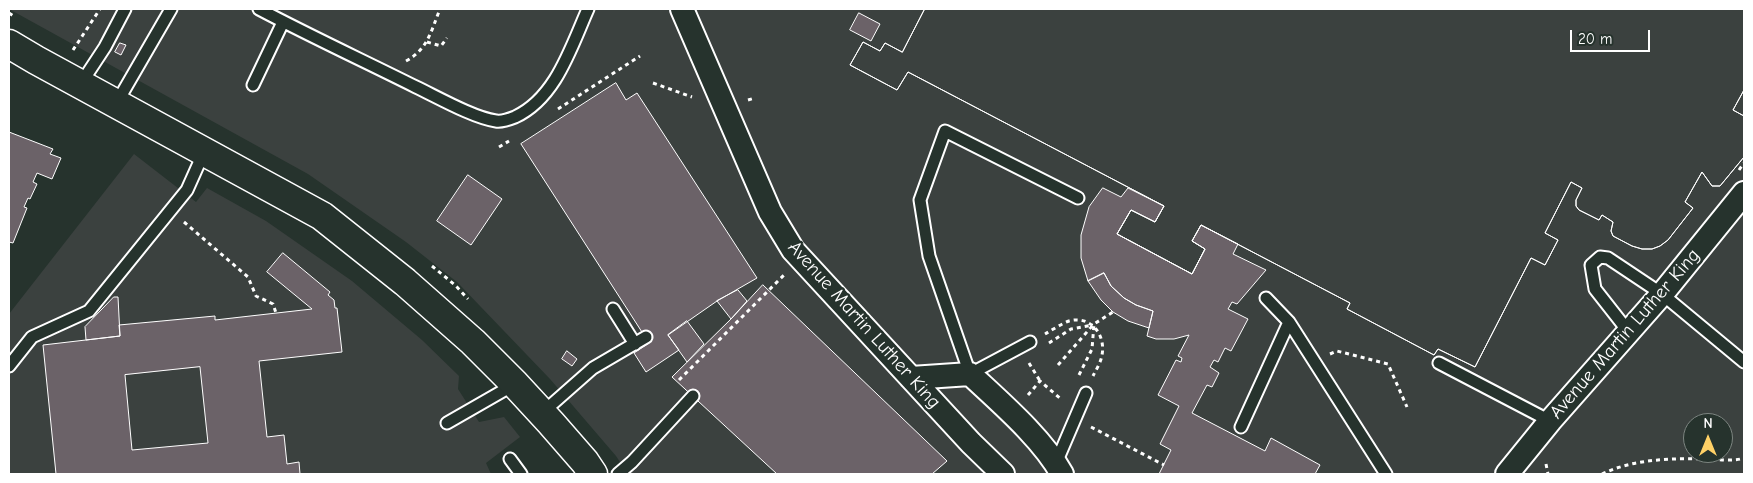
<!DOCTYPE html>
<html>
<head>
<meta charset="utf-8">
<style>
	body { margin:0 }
	#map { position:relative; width:1753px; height:483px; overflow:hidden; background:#26332d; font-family:"Comic Neue",sans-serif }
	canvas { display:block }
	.frame { position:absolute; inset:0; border:10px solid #fff; pointer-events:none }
	.north { position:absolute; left:1683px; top:413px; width:50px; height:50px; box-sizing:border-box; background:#26332d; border:1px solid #7d8581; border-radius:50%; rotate:0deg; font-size:14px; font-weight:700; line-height:20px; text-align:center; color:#fff }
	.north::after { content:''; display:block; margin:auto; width:18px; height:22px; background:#ffd166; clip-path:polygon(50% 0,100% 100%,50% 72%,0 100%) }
	.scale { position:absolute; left:1570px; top:30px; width:80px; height:22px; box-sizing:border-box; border:2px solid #fff; border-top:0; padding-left:6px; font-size:15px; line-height:18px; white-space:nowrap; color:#fff; -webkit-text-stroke:4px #26332d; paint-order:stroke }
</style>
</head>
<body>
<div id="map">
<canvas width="1753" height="483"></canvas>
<div class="frame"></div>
<div class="north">N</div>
<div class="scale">20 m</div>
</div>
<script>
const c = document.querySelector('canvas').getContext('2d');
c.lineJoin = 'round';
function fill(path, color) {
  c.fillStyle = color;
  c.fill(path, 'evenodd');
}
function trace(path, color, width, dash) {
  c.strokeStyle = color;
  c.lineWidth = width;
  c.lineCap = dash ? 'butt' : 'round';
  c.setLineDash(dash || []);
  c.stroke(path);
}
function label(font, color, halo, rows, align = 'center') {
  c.font = font + ' "Comic Neue",sans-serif';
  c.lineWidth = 5;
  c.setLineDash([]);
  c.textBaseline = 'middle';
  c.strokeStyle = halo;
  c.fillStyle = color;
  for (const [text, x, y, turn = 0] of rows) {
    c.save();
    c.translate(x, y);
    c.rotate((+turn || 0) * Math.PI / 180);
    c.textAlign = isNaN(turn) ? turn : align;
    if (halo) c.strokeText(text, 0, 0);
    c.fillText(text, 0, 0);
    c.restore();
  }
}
fill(new Path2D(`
	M9 9H1744V474H628L616 456 550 379 457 282 406 242 308 174ZM1693 423H1723V453H1693Z
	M134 154 196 202 207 188 266 221 352 281 422 340 459 376 458 389 479 422 504 417 520 437 486 463 491 474H9V314Z`), '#3b413f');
const building = new Path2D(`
	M925 9H1744V90L1733 110 1744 116V157L1720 186H1712L1702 172 1685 202 1693 208 1668 240 1660 246 1652 249H1642L1632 246 1613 236 1611 231 1613 222 1602 215 1599 220 1579 210 1576 206V200L1582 188 1571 182 1545 233 1558 240 1545 265 1531 258 1475 367 1438 349 1434 355 1347 309 1350 303 1201 225 1192 241 1205 249 1192 274 1117 234 1131 210 1155 222 1164 206 908 72 897 90 850 65 863 42 880 51 885 43 902 52Z
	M925 9H1744V90L1733 110 1744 116V157L1720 186H1712L1702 172 1685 202 1693 208 1668 240 1660 246 1652 249H1642L1632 246 1613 236 1611 231 1613 222 1602 215 1599 220 1579 210 1576 206V200L1582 188 1571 182 1545 233 1558 240 1545 265 1531 258 1475 367 1438 349 1434 355 1347 309 1350 303 1201 225 1192 241 1205 249 1192 274 1117 234 1131 210 1155 222 1164 206 908 72 897 90 850 65 863 42 880 51 885 43 902 52Z
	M859 13 880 24 871 41 850 30Z
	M120 43 126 45 121 55 115 52Z
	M616 83 626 100 637 93 757 278 717 301 668 335 679 350 646 372 634 353 649 343 521 144Z
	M9 132 53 149 50 154 61 158 52 179 37 173 33 182 37 184 30 199 28 198 24 207 27 208 13 243 9 242Z
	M468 175 502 199 471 245 437 221Z
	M1103 188 1121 197 1128 188 1164 206 1155 222 1131 210 1117 234 1192 274 1205 249 1192 241 1201 225 1238 244 1233 254 1266 270 1237 304 1232 302 1228 309 1248 319 1231 351 1225 348 1218 362 1214 360 1210 367 1219 373 1212 387 1207 385 1192 413 1265 451 1271 438 1320 465 1315 474H1159L1171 450 1160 444 1179 406 1158 395 1176 360 1181 362 1182 358 1178 356 1189 335 1174 339H1156L1147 336 1153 311 1136 305 1124 298 1111 286 1104 273 1088 281 1081 258V235L1089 207Z
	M283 253 330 292 328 295 334 300 335 308H337L342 352 259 361 267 437 284 435 287 464 299 462 300 474H56L43 345 120 336 119 325 215 316V320L312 309 267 272ZM200 367 208 443 132 450 125 375Z
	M1104 273 1111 286 1124 298 1136 305 1153 311 1149 328 1128 321 1113 312 1101 300 1088 281Z
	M763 285 947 461 932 474H777L672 377 731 319Z
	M738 290 747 301 731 319 717 301Z
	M114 297H118L120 336 86 340 85 327Z
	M687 321 704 344 687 362 668 335Z
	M567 351 577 359 572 366 562 359Z`);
fill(building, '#6b6268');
trace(building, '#fff', 1);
const service = new Path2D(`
	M259 9C310 36 364 61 416 87 437 97 474 118 496 121 502 122 510 119 515 117 556 98 571 47 588 9
	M80 85 105 47 125 9
	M253 85 283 22
	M116 104 171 9
	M1266 298 1289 322 1386 474
	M613 309 635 344
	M1628 331 1595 289 1591 265 1600 257 1608 258 1662 294 1744 362
	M1030 342 970 374 929 256 920 200 945 131 1078 198
	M1439 363 1550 421
	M9 366 32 337 89 311 187 190 204 152
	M542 413 593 368 646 337
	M447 423 515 384
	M1241 427 1289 322
	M510 459 521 474
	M1056 463 1086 393
	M618 474 632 462 693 396`);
const minor = new Path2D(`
	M682 9 770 212 793 250 971 443 1003 474
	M911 378 970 374C1001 403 1042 438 1062 474
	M1507 474 1550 421 1662 294 1744 193`);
const tertiary = new Path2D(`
	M9 44 36 60 322 216 405 282 473 342 515 384 551 423 585 462 593 474`);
trace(service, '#fff', 15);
trace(minor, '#fff', 26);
trace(tertiary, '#fff', 31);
trace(new Path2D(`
	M9 13 15 17
	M427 42 441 46 447 38
	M73 50 100 9
	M406 61C428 49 431 31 440 9
	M653 83 692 97
	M748 100 755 98
	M558 109 640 56
	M499 147 509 141
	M1739 170 1744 163
	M184 222 248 277 256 296 273 304 276 313
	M432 266 455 285 468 299
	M1045 334C1052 330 1061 324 1069 321 1090 315 1106 334 1102 355 1101 362 1096 370 1093 376
	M1049 343 1071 329 1093 325
	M1330 354 1337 351 1388 364 1407 407
	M1029 363 1040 381
	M1058 365 1093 325
	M1079 375 1092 349 1094 324 1113 312
	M679 380 784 275
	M1028 395 1040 381 1062 400
	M1091 427 1164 465
	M1546 464 1548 474
	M1602 474C1633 459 1672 458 1706 459 1718 459 1733 462 1744 458`), '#fff', 3, [4, 4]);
trace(service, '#26332d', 11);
trace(minor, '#26332d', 22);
trace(tertiary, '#26332d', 28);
label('19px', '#fff', '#26332d', [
	["Avenue Martin Luther King",864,325,48],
	["Avenue Martin Luther King",1625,334,-49]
]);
</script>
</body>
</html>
